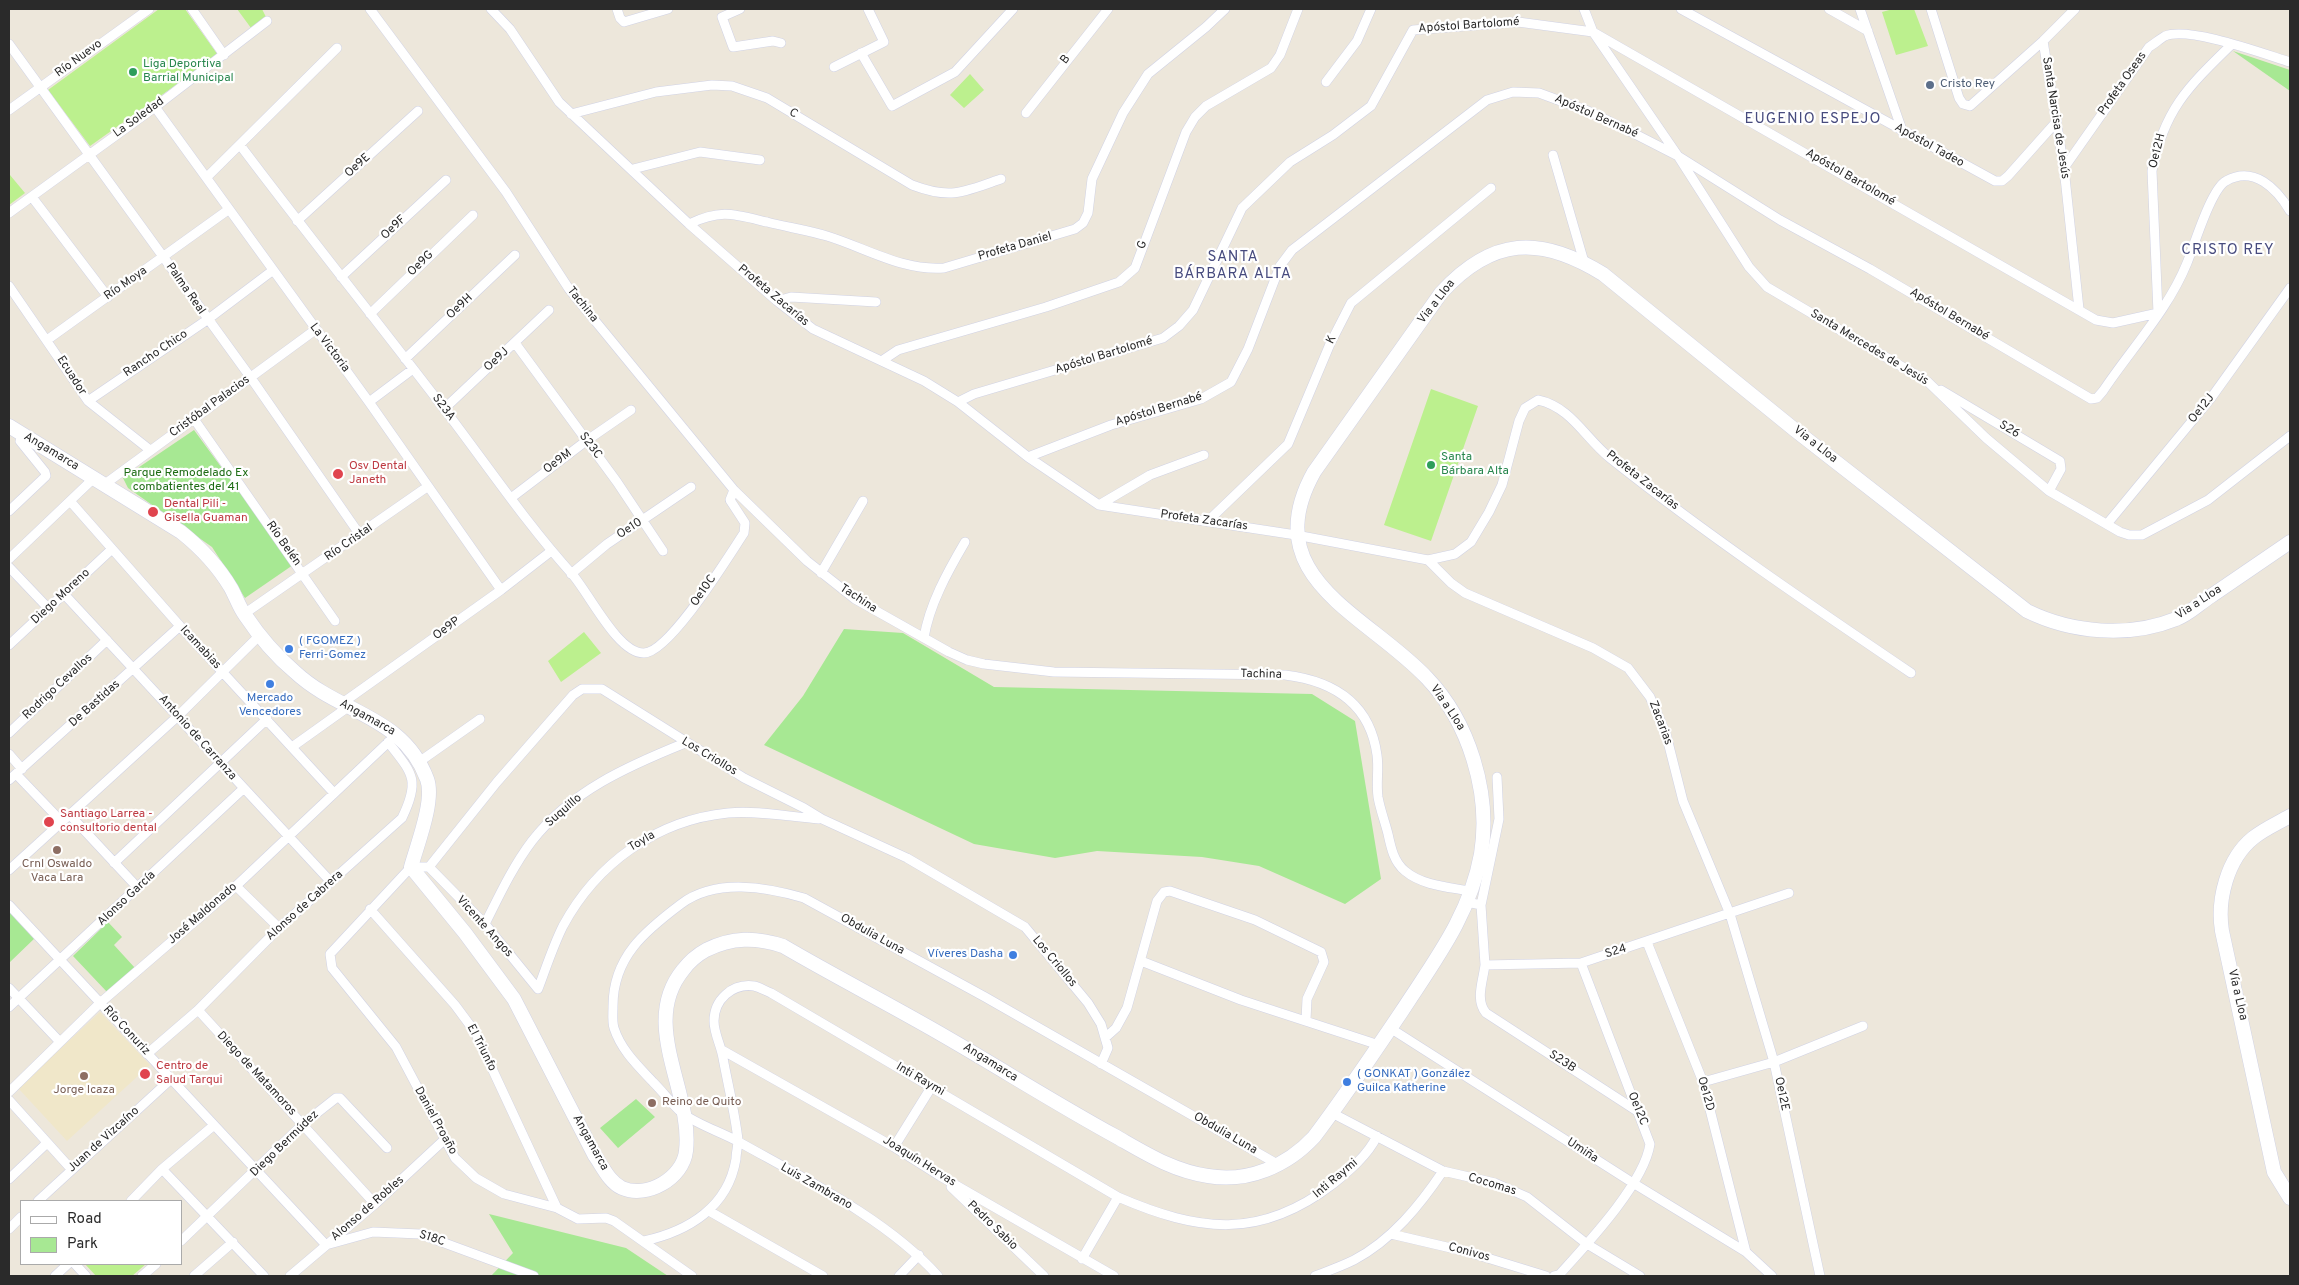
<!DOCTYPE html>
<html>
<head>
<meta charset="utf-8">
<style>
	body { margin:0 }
	#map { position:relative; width:2299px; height:1285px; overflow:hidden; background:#ede7db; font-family:Overpass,sans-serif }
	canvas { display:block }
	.frame { position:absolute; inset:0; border:10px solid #2a2a2a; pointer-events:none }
	.legend { position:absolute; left:20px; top:1200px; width:162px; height:65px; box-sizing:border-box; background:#fff; border:1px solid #aaa; margin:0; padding:6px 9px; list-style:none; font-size:15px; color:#2a2a2a }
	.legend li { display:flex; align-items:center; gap:10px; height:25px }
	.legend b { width:25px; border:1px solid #aaa }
</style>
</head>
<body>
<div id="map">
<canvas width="2299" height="1285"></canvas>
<div class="frame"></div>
<ul class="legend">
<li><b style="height:6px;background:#fff"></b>Road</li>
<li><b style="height:14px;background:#a7e893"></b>Park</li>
</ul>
</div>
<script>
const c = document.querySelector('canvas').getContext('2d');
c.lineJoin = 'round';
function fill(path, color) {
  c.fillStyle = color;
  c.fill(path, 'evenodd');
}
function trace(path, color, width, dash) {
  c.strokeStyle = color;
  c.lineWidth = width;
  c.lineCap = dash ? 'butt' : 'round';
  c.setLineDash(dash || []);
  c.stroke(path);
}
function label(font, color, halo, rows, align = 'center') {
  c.font = font + ' Overpass,sans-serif';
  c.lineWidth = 4.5;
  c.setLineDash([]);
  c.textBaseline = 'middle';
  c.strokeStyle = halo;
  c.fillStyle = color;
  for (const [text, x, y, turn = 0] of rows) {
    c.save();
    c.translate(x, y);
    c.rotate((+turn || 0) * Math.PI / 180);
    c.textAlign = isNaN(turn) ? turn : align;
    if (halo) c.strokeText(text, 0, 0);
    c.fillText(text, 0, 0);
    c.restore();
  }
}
fill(new Path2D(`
	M100 1012 150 1065 67 1141 18 1088Z`), '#f0e7c9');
fill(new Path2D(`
	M2233 51 2290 70V91Z
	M194 430 293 565 245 598 212 547 128 488 123 478Z
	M844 629 903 633 994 687 1312 694 1355 721 1381 879 1345 904 1259 866 1202 857 1097 851 1055 858 974 844 764 745 803 696Z
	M9 909 36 937 9 963Z
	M108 922 122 937 114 945 135 968 107 992 73 956Z
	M636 1099 655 1117 618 1148 600 1128Z
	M489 1214 626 1248 668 1276H491L513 1253Z`), '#a7e893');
fill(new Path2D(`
	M159 9H185L218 55 90 146 48 90Z
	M237 9H262L267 19 251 28Z
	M1893 9H1914L1928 46 1896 55 1882 12Z
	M970 74 984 90 964 108 950 95Z
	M10 175 25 193 9 205V176Z
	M1431 389 1478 406 1431 541 1384 525Z
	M584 632 601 653 561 682 548 661Z
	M85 1264H146L132 1276H96Z`), '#bcf08e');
const street = new Path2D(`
	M192 9 224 55
	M370 9 506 192 569 289 734 490 807 561 855 599 949 652 967 660 984 664 1054 672 1285 675C1334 681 1370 704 1377 755 1379 769 1376 783 1378 797 1380 809 1385 822 1388 834 1391 848 1394 862 1405 871 1423 886 1449 887 1470 891
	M491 9 510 29 559 102 689 224 777 301 813 329 924 381 958 402 1028 457 1099 505 1296 535 1428 560 1455 554 1471 542 1489 512 1502 485 1519 421 1525 408 1538 400C1571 407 1585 438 1610 458 1707 535 1809 604 1911 673
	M617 9 620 18 624 22 668 9
	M740 9 722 17 733 47 773 41 781 43
	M1584 9 1593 32 1678 156 1749 267 1767 287 1928 382 1986 438 2049 491 2120 532 2129 535H2142L2208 500 2290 436
	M1681 9 1995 181H2002L2008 176 2057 121
	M1829 9 1868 31
	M1860 9 1903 133
	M1931 9 1959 98 1963 104 1970 106 2043 41 2075 9
	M2043 41 2064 168 2079 309
	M9 44 251 378 360 535
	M861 53 892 106 955 72 1013 9
	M834 67 884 42 868 9
	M1326 82 1357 41 1371 9
	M155 107 369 402 501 590
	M9 110 149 9
	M1026 113 1108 9
	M571 114 656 92 712 85 732 86 767 98 912 185C952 200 962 192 1001 179
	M240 145C307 234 377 321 445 410 487 465 526 523 572 574 589 593 618 654 644 653 670 652 728 557 744 533L745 523 730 500 734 490
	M1553 155 1584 262
	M2064 168 2149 47C2154 44 2160 39 2165 36 2189 26 2264 54 2290 62
	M633 169 700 152 760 160
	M207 177 337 48
	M32 197 108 297
	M9 213 155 107 267 21
	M297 221 418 111
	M689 224C721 209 733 214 767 222 786 227 807 230 827 236 866 248 902 271 944 268L1075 229 1083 223 1088 213 1092 179 1123 113 1148 74 1206 27 1225 9
	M341 277 446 180
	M9 286 88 401 150 450
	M777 301 791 297 876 302
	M2158 313 2152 171C2164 109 2189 86 2232 44
	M370 314 473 215
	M47 340 228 210
	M515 343 617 482 663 551
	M405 359 515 255
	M883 360 898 350 1046 307 1119 282 1135 268 1186 132 1195 117 1206 106 1271 68 1280 55 1298 9
	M1941 390 2060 461 2061 469 2049 491
	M88 401 207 320 272 271
	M369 402 413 369
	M958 402 974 394 1163 338 1179 326 1193 310 1242 208 1290 162 1333 135 1371 106 1413 30 1518 22 1593 32 2096 320 2113 323 2158 313
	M444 409 549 310
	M194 419 335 621
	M1028 457 1111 425 1201 399 1231 382 1248 349 1280 266 1292 250 1487 100 1513 92 1539 93 1588 111 1635 134 1678 156 1780 220 1870 269 2091 399 2097 398 2103 391C2131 349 2168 310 2187 263 2194 246 2211 189 2226 181 2254 165 2277 189 2290 211
	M105 484 315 330
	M511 498 586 441 631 410
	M70 501 180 626 333 792
	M1099 505 1150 475 1204 455
	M9 511 46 476 45 472 20 441 23 434
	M1209 520 1288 444 1330 344 1351 303 1491 188
	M2107 524 2211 398 2290 288
	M9 559 94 478
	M1428 560 1451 583 1465 593 1593 648 1628 668 1650 697 1666 734 1683 801 1730 914 1774 1062 1820 1276
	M9 567 48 608
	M821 573 863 501
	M571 574 607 544 691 487
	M64 594 331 882
	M244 614 427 487
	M924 638C929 605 948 571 965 542
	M9 645 112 549
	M341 704 501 590 550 552
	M9 733 107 640
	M292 747 348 707
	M9 754 22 769
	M419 762 480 719
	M16 774 61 821
	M9 780 180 626
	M69 814 138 888
	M114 863 267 719
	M429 867 485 924 538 989C546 968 553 946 563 926 597 863 657 820 728 813 756 810 791 817 819 819
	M9 870 178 716 260 635
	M236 886 279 928
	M1467 902 1481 905 1499 819 1497 777
	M9 905 326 1245
	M1481 905 1485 965
	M370 909 455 1005 475 1032 557 1208
	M485 924C499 896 513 866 532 841 571 791 628 766 685 743
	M1647 942 1703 1082 1746 1252
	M1141 961 1241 1000 1379 1045
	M9 988 60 1042
	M9 1007 243 789
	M198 1010 375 1204
	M1390 1028 1633 1183 1746 1252 1772 1276
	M1106 1037 1116 1028 1127 1008 1157 901 1164 892 1170 891 1255 920 1321 952 1324 962 1307 999 1306 1020
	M722 1050 894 1147 940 1176 1114 1276
	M147 1054 198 1010 279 928 402 818C421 779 412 773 388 742
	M1703 1082 1774 1062 1863 1026
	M9 1092 100 1003 236 886 397 734
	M9 1100 72 1170
	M1637 1111 1486 1013C1475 1000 1483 981 1485 965L1581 963 1789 893
	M1332 1113 1443 1171 1495 1183 1527 1197 1587 1244 1640 1276
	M894 1147 932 1086
	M162 1169 264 1276
	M9 1179 47 1143
	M951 1187 1044 1276
	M38 1201 170 1080
	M131 1201 162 1169 213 1126
	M709 1211 823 1276
	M9 1229 21 1217
	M1391 1234 1468 1252 1546 1276
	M181 1241 303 1124 336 1098H340L387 1148
	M644 1241C689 1231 728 1207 736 1159 736 1153 738 1146 738 1140 735 1113 728 1085 723 1058 721 1045 714 1034 714 1021 714 1000 732 983 754 986 759 987 766 991 771 993L1118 1197C1199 1232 1260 1240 1333 1184 1349 1171 1368 1155 1377 1136
	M326 1245 373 1232 420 1234 534 1276
	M1082 1259 1118 1197
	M75 1264 86 1276
	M55 1276 68 1264
	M142 1276 156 1264
	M194 1276 233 1242
	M290 1276 375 1204 444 1140
	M692 1276 614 1221 606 1218 578 1219 557 1208 504 1194 476 1178 455 1158 396 1047 332 968 330 954 411 867H429L497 782 573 695 582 689H602L744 778 804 808 822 819 907 858 1025 927 1088 1003 1101 1024 1108 1048 1101 1064
	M899 1276 919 1255
	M938 1276C888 1220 805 1179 739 1142 721 1132 698 1125 682 1113 672 1104 663 1092 653 1082 638 1066 621 1050 614 1028 612 1022 613 1013 613 1006 613 957 645 931 681 904 716 878 766 887 804 898L985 997 1279 1165
	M1315 1276C1328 1271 1342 1266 1354 1260 1392 1240 1420 1205 1443 1171
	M1554 1276 1559 1275C1586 1245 1644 1184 1650 1144L1581 963`);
const secondary = new Path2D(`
	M9 426 181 532C201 548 218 566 231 588 236 597 239 607 245 615 259 636 276 656 295 672 340 714 403 715 427 779 435 800 417 845 411 867L465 933 514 999 595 1156C603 1167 609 1182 622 1188 647 1199 683 1178 686 1151 693 1091 639 1024 683 970 689 962 697 955 706 950 732 937 756 937 783 946 841 980 901 1010 958 1044 1011 1075 1062 1107 1115 1136 1145 1153 1173 1171 1208 1176 1248 1183 1287 1166 1314 1137 1345 1096 1373 1054 1402 1011 1435 960 1470 915 1481 854 1491 793 1469 722 1427 678 1367 614 1255 578 1314 472L1441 293C1492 237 1540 235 1603 274L1795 430 2027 611C2072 633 2129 638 2176 619 2188 615 2200 603 2211 596 2237 578 2264 560 2290 542
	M2290 816C2278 823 2264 829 2253 838 2227 859 2217 900 2222 931L2274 1172 2290 1198`);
trace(street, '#d0d2e4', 10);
trace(secondary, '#d0d2e4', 15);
trace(street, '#fff', 9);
trace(secondary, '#fff', 14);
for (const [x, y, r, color] of [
	[133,72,5,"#2e9e5b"],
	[1930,85,5,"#5c6f8a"],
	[1431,465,5,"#2e9e5b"],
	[338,474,6,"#e0444e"],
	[153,512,6,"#e0444e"],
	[289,649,5,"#3f7fe0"],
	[270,684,5,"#3f7fe0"],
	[49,822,6,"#e0444e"],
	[57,850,5,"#8d6e63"],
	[1013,955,5,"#3f7fe0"],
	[145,1074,6,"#e0444e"],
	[84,1076,5,"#8d6e63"],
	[1347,1082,5,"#3f7fe0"],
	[652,1103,5,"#8d6e63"]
]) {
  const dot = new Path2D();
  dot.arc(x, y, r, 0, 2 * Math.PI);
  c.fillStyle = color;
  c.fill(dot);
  trace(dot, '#fff', 2);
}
label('12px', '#2a2a2a', '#fff', [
	["Apóstol Bartolomé",1469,26,-4],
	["Río Nuevo",79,59,-36],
	["B",1066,60,-53],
	["Profeta Oseas",2123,84,-55],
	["C",793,114,31],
	["Apóstol Bernabé",1596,117,24],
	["La Soledad",139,118,-36],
	["Santa Narcisa de Jesús",2055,118,81],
	["Apóstol Tadeo",1929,146,29],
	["Oe12H",2158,151,-76],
	["Oe9E",358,166,-42],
	["Apóstol Bartolomé",1850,178,30],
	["Oe9F",394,228,-43],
	["G",1143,245,-70],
	["Profeta Daniel",1015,247,-16],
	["Oe9G",421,264,-44],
	["Río Moya",126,284,-35],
	["Palma Real",185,289,55],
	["Profeta Zacarías",773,296,40],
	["Via a Lloa",1437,302,-52],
	["Tachina",582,305,51],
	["Oe9H",460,307,-43],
	["Apóstol Bernabé",1949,315,31],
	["K",1332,340,-64],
	["La Victoria",329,348,53],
	["Santa Mercedes de Jesús",1869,348,31],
	["Rancho Chico",156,354,-34],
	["Apóstol Bartolomé",1104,356,-17],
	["Oe9J",497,360,-43],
	["Ecuador",71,376,57],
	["Cristóbal Palacios",210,407,-36],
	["S23A",443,408,53],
	["Oe12J",2202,409,-51],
	["Apóstol Bernabé",1159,410,-17],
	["S26",2009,430,31],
	["Via a Lloa",1815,445,38],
	["S23C",590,446,53],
	["Angamarca",51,452,31],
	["Oe9M",558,462,-37],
	["Profeta Zacarías",1642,481,38],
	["Profeta Zacarías",1204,521,8],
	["Oe10",630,529,-33],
	["Río Cristal",349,543,-35],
	["Río Belén",283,544,55],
	["Oe10C",704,591,-55],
	["Diego Moreno",61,597,-43],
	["Tachina",858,599,33],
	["Via a Lloa",2199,603,-33],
	["Oe9P",447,629,-36],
	["Icamabias",200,648,47],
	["Tachina",1261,675,1],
	["Rodrigo Cevallos",58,687,-43],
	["De Bastidas",95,704,-42],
	["Via a Lloa",1447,708,56],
	["Angamarca",367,718,29],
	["Zacarias",1660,723,69],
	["Antonio de Carranza",197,738,48],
	["Los Criollos",709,757,31],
	["Suquillo",564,811,-41],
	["Toyla",642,842,-31],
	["Alonso García",127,899,-43],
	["Alonso de Cabrera",305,906,-42],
	["José Maldonado",203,914,-41],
	["Vicente Angos",484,927,48],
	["Obdulia Luna",872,935,29],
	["S24",1616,952,-17],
	["Los Criollos",1054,962,50],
	["Vía a Lloa",2237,995,77],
	["Río Conuriz",126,1031,47],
	["El Triunfo",481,1048,63],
	["S23B",1562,1062,33],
	["Angamarca",990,1063,32],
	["Diego de Matamoros",256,1074,47],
	["Inti Raymi",920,1080,30],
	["Oe12D",1705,1094,74],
	["Oe12E",1781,1094,78],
	["Oe12C",1637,1109,68],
	["Daniel Proaño",435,1121,61],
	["Obdulia Luna",1225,1134,30],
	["Juan de Vizcaíno",104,1140,-42],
	["Angamarca",590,1143,61],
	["Diego Bermúdez",285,1144,-44],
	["Umiña",1582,1151,33],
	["Joaquín Hervas",919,1162,32],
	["Inti Raymi",1336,1179,-40],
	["Cocomas",1492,1185,17],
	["Luis Zambrano",816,1187,30],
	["Alonso de Robles",368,1209,-41],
	["Pedro Sabio",992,1226,44],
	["S18C",432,1239,18],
	["Conivos",1469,1253,15]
]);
label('12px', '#27864d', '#fff', [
	["Liga Deportiva",143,65],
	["Barrial Municipal",143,79],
	["Santa",1441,458],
	["Bárbara Alta",1441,472]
], 'left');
label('12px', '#4e5e75', '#fff', [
	["Cristo Rey",1940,85]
], 'left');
label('12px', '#be3a42', '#fff', [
	["Osv Dental",349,467],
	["Janeth",349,481],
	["Dental Pili -",164,505],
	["Gisella Guaman",164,519],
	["Santiago Larrea -",60,815],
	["consultorio dental",60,829],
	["Centro de",156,1067],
	["Salud Tarqui",156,1081]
], 'left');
label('12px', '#1e6c15', '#fff', [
	["Parque Remodelado Ex",186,474],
	["combatientes del 41",186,488]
]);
label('12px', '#366cbe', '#fff', [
	["( FGOMEZ )",299,642],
	["Ferri-Gomez",299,656],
	["Mercado",270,699,"center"],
	["Vencedores",270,713,"center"],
	["Víveres Dasha",1003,955,"right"],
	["( GONKAT ) González",1357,1075],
	["Guilca Katherine",1357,1089]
], 'left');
label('12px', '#785e54', '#fff', [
	["Crnl Oswaldo",57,865],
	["Vaca Lara",57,879],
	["Jorge Icaza",84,1091],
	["Reino de Quito",662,1103,"left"]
]);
c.letterSpacing = '1px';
label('15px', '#474b7e', '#fff', [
	["EUGENIO ESPEJO",1813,120],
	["CRISTO REY",2228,251],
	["SANTA",1233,258],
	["BÁRBARA ALTA",1233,275]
]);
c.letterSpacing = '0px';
</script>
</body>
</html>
